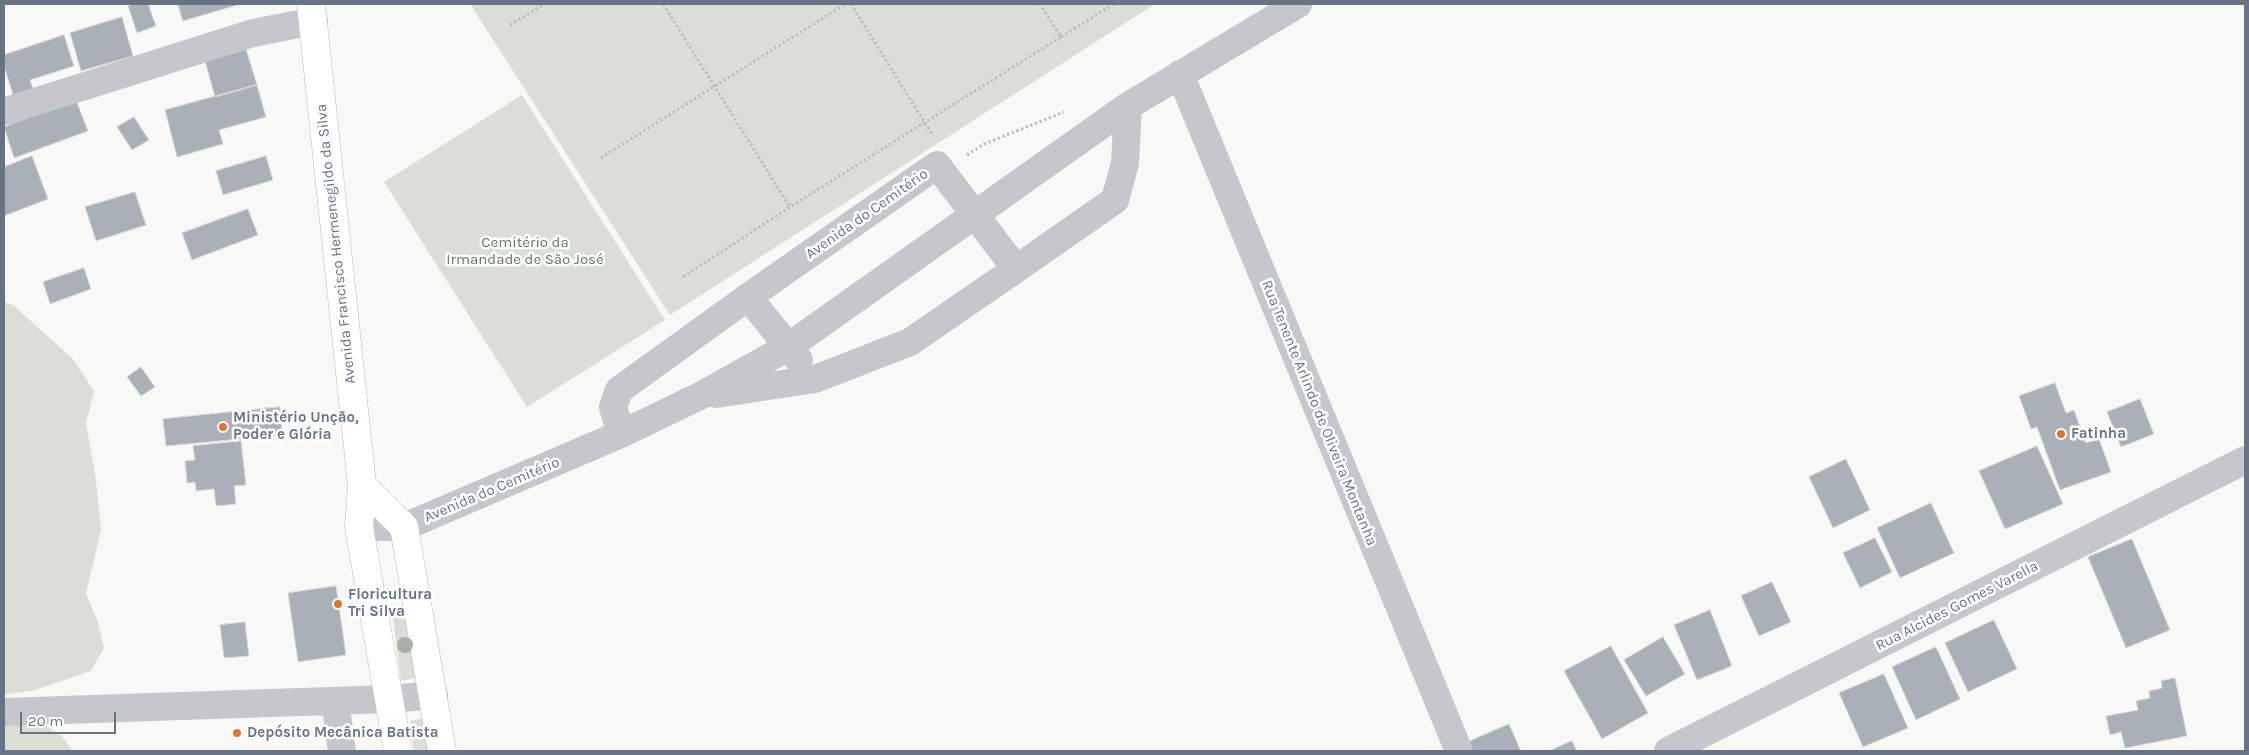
<!DOCTYPE html>
<html>
<head>
<meta charset="utf-8">
<style>
	body { margin:0 }
	#map { position:relative; width:2249px; height:755px; overflow:hidden; background:#f8f9f6; font-family:Karla,sans-serif }
	canvas { display:block }
	.frame { position:absolute; inset:0; border:5px solid #687486; pointer-events:none }
	.scale { position:absolute; left:20px; top:712px; width:96px; height:22px; box-sizing:border-box; border:2px solid #687486; border-top:0; padding-left:6px; font-size:15px; line-height:18px; white-space:nowrap; color:#687486; -webkit-text-stroke:4px #fff; paint-order:stroke }
</style>
</head>
<body>
<div id="map">
<canvas width="2249" height="755"></canvas>
<div class="frame"></div>
<div class="scale">20 m</div>
</div>
<script>
const c = document.querySelector('canvas').getContext('2d');
c.lineJoin = 'round';
function fill(path, color) {
  c.fillStyle = color;
  c.fill(path, 'evenodd');
}
function trace(path, color, width, dash) {
  c.strokeStyle = color;
  c.lineWidth = width;
  c.lineCap = dash ? 'butt' : 'round';
  c.setLineDash(dash || []);
  c.stroke(path);
}
function label(font, color, halo, rows, align = 'center') {
  c.font = font + ' Karla,sans-serif';
  c.lineWidth = 5;
  c.setLineDash([]);
  c.textBaseline = 'middle';
  c.strokeStyle = halo;
  c.fillStyle = color;
  for (const [text, x, y, turn = 0] of rows) {
    c.save();
    c.translate(x, y);
    c.rotate((+turn || 0) * Math.PI / 180);
    c.textAlign = isNaN(turn) ? turn : align;
    if (halo) c.strokeText(text, 0, 0);
    c.fillText(text, 0, 0);
    c.restore();
  }
}
fill(new Path2D(`
	M470 4H1155L670 315Z
	M522 95 665 320 527 407 384 182Z
	M4 302 13 305 73 359 94 391 86 423 96 480 101 530 86 593 98 623 104 648 91 671 35 690 4 695Z
	M409 608 418 678 401 681 392 611Z
	M425 718 430 751H414L410 721Z
	M39 721 62 736 73 751H4V723Z`), '#d9dfd7');
const building = new Path2D(`
	M135 4H148L156 26 137 33 128 6Z
	M178 4H241L183 21Z
	M122 17 133 56 81 71 70 33Z
	M64 35 74 66 30 80 34 91 14 98 4 66V55Z
	M246 49 257 85 215 97 205 61Z
	M257 85 266 117 219 130 223 144 177 157 165 110Z
	M76 100 88 131 14 158 4 127Z
	M134 117 149 140 132 150 117 127Z
	M32 156 48 199 4 216V167Z
	M266 156 273 180 223 195 216 171Z
	M135 192 146 225 96 241 85 207Z
	M248 209 258 235 192 260 182 233Z
	M84 268 91 289 50 304 43 282Z
	M141 367 155 387 141 396 127 377Z
	M2055 383 2066 413 2074 410 2086 443 2099 439 2111 472 2060 490 2037 427 2031 429 2019 396Z
	M2140 399 2154 434 2121 447 2107 412Z
	M280 407 282 435 166 446 163 419Z
	M241 441 246 485 234 486 236 504 216 506 214 489 196 491 195 482 187 483 185 461 195 460 193 446Z
	M2037 446 2063 504 2005 529 1979 471Z
	M1846 459 1870 510 1833 528 1809 477Z
	M1931 503 1954 553 1900 578 1877 528Z
	M1875 538 1892 572 1860 588 1843 553Z
	M2132 539 2170 630 2126 648 2088 557Z
	M1772 582 1791 622 1759 636 1741 596Z
	M336 586 346 655 298 662 288 593Z
	M1710 610 1732 666 1697 680 1674 625Z
	M1994 620 2017 669 1968 692 1945 643Z
	M245 622 249 656 224 658 220 625Z
	M1663 637 1685 674 1646 696 1624 660Z
	M1611 646 1648 713 1602 739 1564 671Z
	M1936 647 1960 699 1916 720 1892 667Z
	M1884 674 1908 728 1863 747 1839 693Z
	M2175 678 2187 736 2125 748 2121 732 2110 735 2106 716 2138 710 2136 701 2150 698 2149 691 2162 688 2161 681Z
	M1509 724 1521 751H1472L1468 742Z
	M1572 741 1577 751H1549Z`);
fill(building, '#aab0b8');
trace(building, '#dadad8', 1);
const major = new Path2D(`
	M311 4 362 485 359 527 398 751
	M362 485 404 527 442 751`);
trace(major, '#b7babf', 29);
trace(new Path2D(`
	M663 4 790 207
	M851 4 933 136
	M510 25 544 4
	M1061 37 1114 4
	M967 155 984 144 1064 112
	M601 158 845 4
	M683 277 790 207 1061 37 1040 4`), '#bcbec1', 3, [2.5, 2.5]);
trace(new Path2D(`
	M1180 74 1459 751
	M6 111 253 33 314 21
	M748 297 799 360
	M716 394 815 379 910 342 1016 269 1115 200 1125 163 1128 106
	M621 434 613 407 619 390 748 297 937 165 1016 269
	M359 527H404L621 434 702 395 788 347 1128 106 1298 4
	M335 701 342 751
	M4 712 390 699 434 695
	M1668 751 2245 460`), '#c4c7cb', 28);
trace(major, '#fff', 28);
c.fillStyle = '#a7b2a5';
for (const [x, y] of [
	[405,645]
]) {
  c.beginPath();
  c.arc(x, y, 8, 0, 2 * Math.PI);
  c.fill();
}
for (const [x, y, r, color] of [
	[223,427,5,"#de7430"],
	[2061,434,5,"#de7430"],
	[338,604,5,"#de7430"],
	[237,733,5,"#de7430"]
]) {
  const dot = new Path2D();
  dot.arc(x, y, r, 0, 2 * Math.PI);
  c.fillStyle = color;
  c.fill(dot);
  trace(dot, '#fff', 2);
}
label('15px', '#687486', '#fff', [
	["Avenida do Cemitério",867,214,-35],
	["Avenida Francisco Hermenegildo da Silva",336,244,-96],
	["Rua Tenente Arlindo de Oliveira Montanha",1319,413,68],
	["Avenida do Cemitério",492,490,-23],
	["Rua Alcides Gomes Varella",1957,606,-27]
]);
label('15px', '#647863', '#fff', [
	["Cemitério da",525,243],
	["Irmandade de São José",525,260]
]);
label('bold 15px', '#687486', '#fff', [
	["Ministério Unção,",233,418],
	["Poder e Glória",233,435],
	["Fatinha",2071,434],
	["Floricultura",348,595],
	["Tri Silva",348,612],
	["Depósito Mecânica Batista",247,733]
], 'left');
</script>
</body>
</html>
